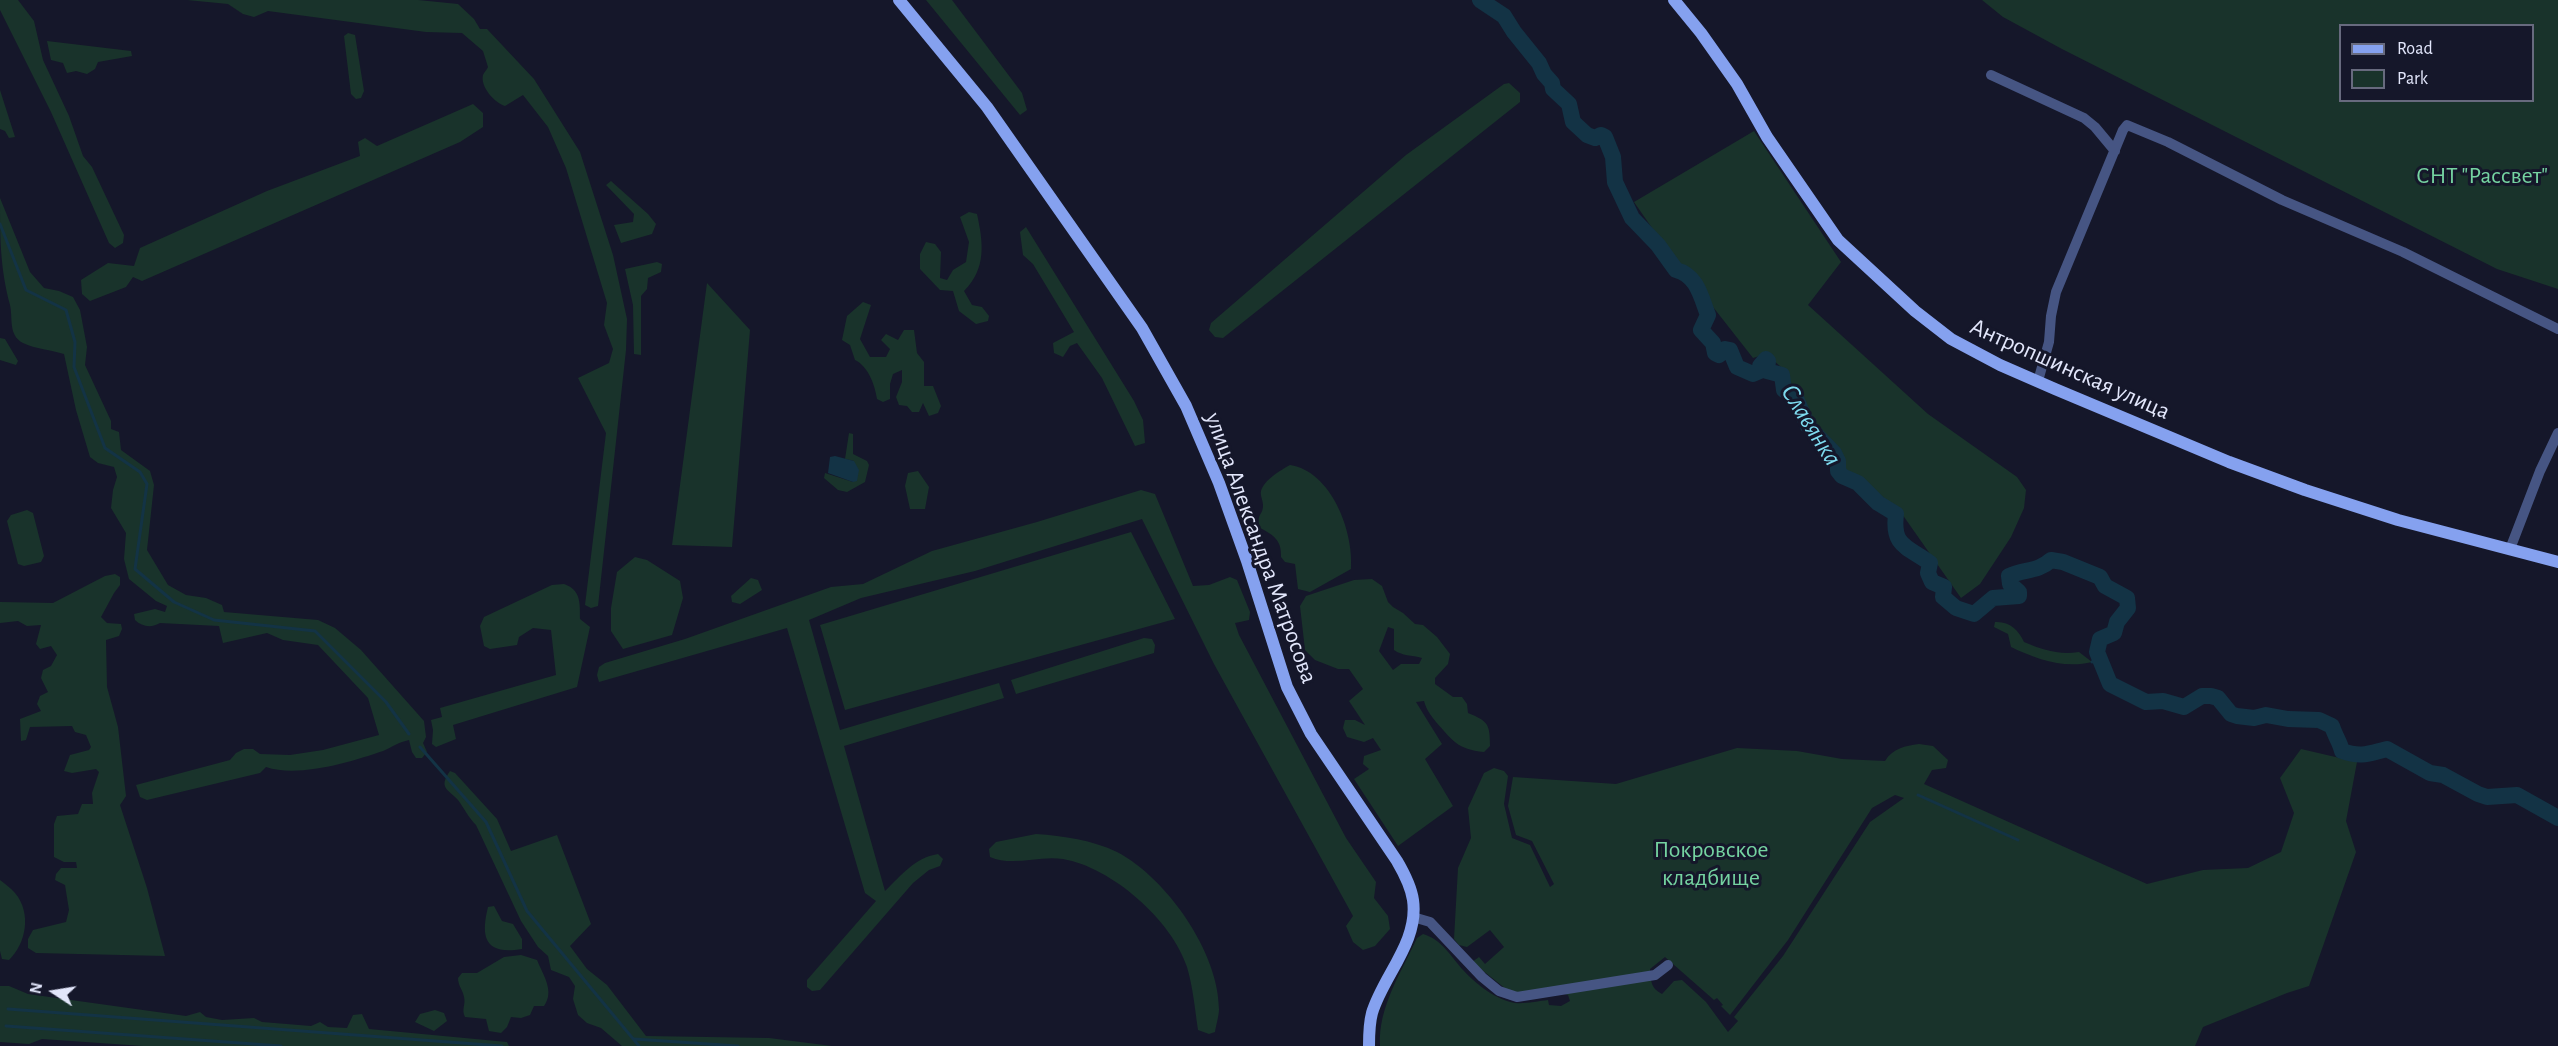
<!DOCTYPE html>
<html>
<head>
<meta charset="utf-8">
<style>
	body { margin:0 }
	#map { position:relative; width:2558px; height:1046px; overflow:hidden; background:#15172a; font-family:"Alegreya Sans",sans-serif }
	canvas { display:block }
	.legend { position:absolute; left:2339px; top:24px; width:195px; height:78px; box-sizing:border-box; background:#15172a; border:2px solid #676a7e; margin:0; padding:8px 10px; list-style:none; font-size:18px; color:#e2e6fb }
	.legend li { display:flex; align-items:center; gap:12px; height:30px }
	.legend b { width:30px; border:2px solid #676a7e }
	.north { position:absolute; left:24px; top:962px; width:60px; height:60px; -webkit-text-stroke:4px #15172a; paint-order:stroke; rotate:282deg; font-size:16px; font-weight:700; line-height:24px; text-align:center; color:#e2e6fb }
	.north::after { content:''; display:block; margin:auto; width:21px; height:27px; background:#e2e6fb; clip-path:polygon(50% 0,100% 100%,50% 72%,0 100%) }
</style>
</head>
<body>
<div id="map">
<canvas width="2558" height="1046"></canvas>
<ul class="legend">
<li><b style="height:8px;background:#85a1ef"></b>Road</li>
<li><b style="height:16px;background:#19332b"></b>Park</li>
</ul>
<div class="north">N</div>
</div>
<script>
const c = document.querySelector('canvas').getContext('2d');
c.lineJoin = 'round';
function fill(path, color) {
  c.fillStyle = color;
  c.fill(path, 'evenodd');
}
function trace(path, color, width, dash) {
  c.strokeStyle = color;
  c.lineWidth = width;
  c.lineCap = dash ? 'butt' : 'round';
  c.setLineDash(dash || []);
  c.stroke(path);
}
function label(font, color, halo, rows, align = 'center') {
  c.font = font + ' "Alegreya Sans",sans-serif';
  c.lineWidth = 6;
  c.setLineDash([]);
  c.textBaseline = 'middle';
  c.strokeStyle = halo;
  c.fillStyle = color;
  for (const [text, x, y, turn = 0] of rows) {
    c.save();
    c.translate(x, y);
    c.rotate((+turn || 0) * Math.PI / 180);
    c.textAlign = isNaN(turn) ? turn : align;
    if (halo) c.strokeText(text, 0, 0);
    c.fillText(text, 0, 0);
    c.restore();
  }
}
fill(new Path2D(`
	M0 0H18L34 21 43 60 69 116 83 156 92 167 124 235 123 243 115 248 109 243 51 112 0 10Z
	M187 0H418L458 4 474 19 480 29H487L534 79 580 152 613 255 627 319 626 350 598 606 591 608 585 605 606 433 578 378 609 363 613 349 604 325 607 303 566 168 548 127 523 95 505 106C495 103 480 87 483 75 484 72 487 70 488 67L483 51 462 33 426 32 268 11 254 17 243 14 228 4Z
	M926 0H952L1022 93 1027 110 1020 115Z
	M1982 0H2558V289L2497 269 2062 49 2003 17ZM2340 26H2532V100H2340Z
	M348 33 355 35 364 91 361 98 356 99 351 94 344 36Z
	M47 41 131 51 132 56 98 62 95 69 87 74 76 71 67 73 63 63 51 60Z
	M1509 83 1520 93V102L1223 338 1215 337 1209 330 1211 323 1406 155 1504 84Z
	M0 90 15 137 9 138 5 131 0 129Z
	M473 104 483 113V127L460 142 142 281 133 277 126 287 90 301 82 294 81 280 108 263 134 266 140 248 267 191 360 156 358 142 365 138 377 146Z
	M1754 131 1841 262 1808 305 1928 414 2017 477 2026 490 2024 508 2011 537 1980 584 1961 598 1902 514 1869 485 1845 471 1835 447 1819 433 1790 391 1788 373 1766 354 1753 358 1659 238 1634 202Z
	M611 181 648 214 656 224 652 234 621 243 614 225 633 222 634 214 606 185Z
	M0 198 30 272 44 288 59 291 73 297 80 310 87 347 85 365 111 421V429L119 432 121 450 150 471 154 485 147 550 168 585 186 595 206 598 222 605 224 612 318 620 335 628 361 650 424 721 426 737 423 743 427 752 422 758H416L412 752 409 740C399 742 392 747 383 751 351 762 298 778 266 767L260 773 147 800 140 797 136 785 230 760 236 753 244 749H253L260 754 290 755 323 750 379 735 368 698 318 645 283 640 267 633 223 643 219 626 160 623C152 628 142 627 135 620L134 614 155 609 165 612 167 606 156 601 129 579 124 559 126 533 111 508 113 490 117 477 114 467 98 463 90 457 76 410 64 354C52 350 35 349 23 343 8 335 13 318 10 305 0 267 0 238 0 198Z
	M969 212 977 214C983 242 987 268 964 291L972 305 982 307 989 316 988 321 976 324 959 311 953 291 940 290 920 269V254L926 242 935 244 941 252 940 278 947 280 953 270 966 262 969 242 960 217Z
	M1026 227 1134 401 1143 420 1145 443 1135 446 1102 378 1077 343 1070 346 1063 357 1054 353 1053 343 1074 332 1033 264 1023 255 1020 232Z
	M657 262 662 264 661 272 648 278 647 289 641 296V355L634 354 633 305 625 269Z
	M707 283 750 330 732 547 672 545Z
	M863 302 871 305 860 339 870 357H886L890 349 881 340 886 334 898 340 904 330H914L917 353 924 362V386H933L941 406 938 413 929 416 923 403 919 412H912L907 406 899 405 896 397 902 382V370L893 374 890 384V399L883 402 877 399C875 385 868 366 855 360L850 345 842 340 847 316Z
	M0 338 5 339 18 361 16 365 0 360Z
	M849 433 853 434V454L867 461 869 465 865 482 847 492 838 490 824 478 825 473 853 482 854 461 845 459Z
	M1290 465C1331 471 1354 531 1351 569L1310 592 1298 589 1295 564 1285 562 1281 557C1282 541 1274 535 1260 528 1256 513 1263 516 1263 505 1263 500 1260 496 1261 491 1264 480 1281 470 1290 465Z
	M918 471 929 487 925 509H910L905 486 908 473Z
	M1141 490 1155 494 1193 586 1209 585 1230 577 1237 580 1250 612 1249 620 1235 623 1239 635 1346 838 1376 882 1374 898 1388 916 1390 929 1375 946 1363 950 1353 942 1346 926 1353 916 1214 664 1142 519 975 571 861 598 809 620 840 730 999 683 1004 698 844 746 885 891C901 876 914 858 938 854L943 859 940 866 929 870 913 883 820 990 812 991 807 987V980L876 901 865 893 787 628 599 682 597 675 599 667 605 663 685 639 831 587 863 584 932 551 1037 522Z
	M27 510 33 513 44 556 41 562 24 566 18 564 7 521 11 515Z
	M1131 532 1175 619 845 710 820 625Z
	M635 557 647 560 680 581 683 598 672 635 623 649 611 631V608L617 572Z
	M115 574 120 577V585L114 593 101 617 107 623 121 624 122 629 119 636 106 640 107 687 118 727 126 796 120 805 147 888 165 956 36 953 28 948V939L33 930 66 922 69 910 65 885 55 880 56 874 61 868H77L76 862H64L54 857V824L57 816 78 814 82 804H93L92 793 99 772 96 769 72 773 64 771 70 755 89 750 91 747 86 735 75 732 72 726 30 727 26 740 21 741 20 719 41 711 37 704 40 696 48 692 41 678 43 670 51 666 57 655 51 646 40 649 36 644 41 625 27 626 18 621 0 623V602L53 603 105 576Z
	M751 578 758 580 762 590 740 604 732 602 731 596Z
	M1372 579 1382 586 1388 602 1393 607 1403 613 1415 624 1423 625 1437 637 1450 654 1448 664 1435 678V684L1453 697H1462L1467 704 1468 713C1488 721 1490 724 1490 746L1484 752C1457 749 1453 741 1436 722 1430 714 1427 711 1424 701L1416 702 1442 744 1425 759 1453 806 1398 846 1354 779 1369 769 1363 764 1364 756 1381 750 1373 738 1364 742 1347 737 1343 728 1345 720H1355L1365 725 1349 701 1363 689 1349 669H1338L1315 660 1305 650 1300 606 1306 596 1354 580ZM1388 627 1394 629V650C1402 656 1412 655 1422 658L1419 664H1401L1393 670 1379 651Z
	M564 584C581 590 580 603 580 619L590 627 577 687 453 725 456 739 436 747 432 744 433 730 431 720 442 717 440 708 556 675 551 630 533 628 519 637 517 645 490 649 484 646 480 626 484 617 552 585Z
	M1995 622C2009 621 2019 630 2024 642 2043 650 2058 655 2079 652L2092 662C2064 669 2036 659 2011 647L2008 634 1994 627Z
	M1144 638 1152 639 1155 645 1154 653 1016 694 1011 680Z
	M1919 744 1933 746 1948 760 1946 768 1932 770 1924 784 2147 884 2203 870 2248 868 2281 852 2294 813 2280 778 2301 749 2357 762 2346 821 2356 852 2309 986 2287 993 2203 1027 2195 1046H1380C1378 1007 1401 973 1417 938L1423 934C1443 940 1450 956 1464 971 1476 984 1496 1000 1515 1003 1525 1004 1538 1001 1548 1000L1549 1005 1561 1006 1570 1001 1568 995 1561 993H1511L1472 962 1479 957 1485 964 1504 947 1490 930 1467 947 1459 945 1454 939 1458 868 1471 838 1468 808 1484 773 1494 768 1504 771 1508 776 1504 804 1512 838 1530 845 1550 887 1554 884 1532 841 1516 835 1508 806 1513 777 1616 784 1737 748 1797 751 1842 759 1885 761C1893 748 1905 746 1919 744ZM1895 795 1904 798 1870 822 1783 956 1734 1017 1738 1021 1728 1032 1706 1002 1682 980 1674 981 1662 994C1651 988 1651 982 1650 969L1665 957 1714 1000 1717 998 1723 1005 1721 1006 1730 1015 1788 940 1872 808Z
	M450 771 455 773 497 819 511 851 557 835 591 924 570 946 587 969 607 985 646 1036 769 1038 832 1046H622L601 1028 587 1023 578 1015 573 999 575 986 569 977 551 970 548 956 538 947 521 921 476 825C468 817 464 808 458 800 448 789 438 788 450 771Z
	M1036 834C1064 836 1092 840 1117 852 1167 878 1219 953 1219 1009 1219 1016 1216 1025 1215 1032L1209 1034 1198 1030C1195 1010 1193 987 1187 967 1172 920 1111 867 1063 859 1039 855 1013 867 990 857L989 849 996 842Z
	M0 880C5 884 11 888 15 893 32 913 26 944 9 960L2 959 0 951Z
	M494 906 502 921 513 924 522 939V949C486 955 480 939 488 907Z
	M521 955 537 960C543 975 555 991 544 1006H534L530 1015 521 1018 511 1017 507 1027 501 1033 489 1031 486 1019 465 1017C461 1009 466 1005 464 997 463 990 458 986 458 978L462 973H477L504 957Z
	M0 986H9L28 994 186 1016 200 1012 206 1017 222 1020 254 1018 262 1022 311 1026 320 1022 328 1027 347 1028 353 1015 362 1014 369 1029 507 1042 509 1046H143L42 1039 29 1044 0 1042Z
	M435 1010 444 1013 447 1021 434 1031 415 1022 420 1014Z`), '#19332b');
fill(new Path2D(`
	M835 456 854 461 859 470 857 481 853 482 828 473 830 457Z`), '#133345');
trace(new Path2D(`
	M0 224 26 290 66 310 75 342 74 367 105 448 140 472 147 484 135 569 174 602 214 620 315 631 386 702 409 734
	M2092 662 2099 657
	M420 747 486 822 527 911 639 1046
	M1918 795 2018 840
	M8 1009 502 1046
	M6 1026 281 1046
	M634 1039 738 1046`), '#133345', 3);
trace(new Path2D(`
	M1480 0 1504 16 1514 32 1539 63 1544 74 1552 83 1553 89 1569 104 1573 122 1587 135 1595 138 1601 135 1605 137 1613 157 1615 182 1632 218 1658 245 1676 270C1697 275 1701 297 1708 315L1701 330 1713 343 1715 353 1719 355 1725 349 1730 350 1737 367 1753 374 1760 371V366L1766 359 1768 361 1767 371 1782 375 1784 390 1795 396 1808 426 1834 453 1838 461V471L1842 476 1858 483 1878 503 1896 514C1892 546 1906 546 1930 563L1928 573 1932 582 1944 587 1943 597 1956 608 1974 614 1993 598 2019 596V592L2010 584 2009 576C2024 569 2038 572 2051 560L2063 562 2100 577 2105 586 2127 598 2128 608 2117 622 2114 633 2100 639 2097 652 2110 684 2146 702 2163 701 2184 707 2202 696H2211L2218 698 2231 714 2237 716 2254 718 2266 715 2288 719 2319 720 2332 726C2335 736 2340 742 2342 751 2362 758 2370 753 2387 749L2430 773 2443 775 2478 794 2487 797 2517 795 2558 818`), '#133345', 16);
trace(new Path2D(`
	M1991 75 2084 118 2095 127 2115 151
	M2038 381 2049 342 2051 316 2056 292 2123 130 2127 125 2168 142 2282 200 2403 252 2558 329
	M2510 549 2540 471 2558 433
	M1413 917 1430 922 1482 977 1499 991 1517 997 1655 975 1668 965`), '#465583', 10);
trace(new Path2D(`
	M899 0 987 107 1142 328 1186 406 1219 483 1247 561 1287 687 1311 734 1397 861C1404 873 1411 886 1413 900 1419 942 1383 976 1372 1013 1369 1024 1369 1035 1369 1046
	M1674 0 1701 33 1737 84 1767 137 1838 240 1915 311 1951 339 2000 365 2055 389 2229 462 2305 490 2398 520 2558 562`), '#85a1ef', 12);
label('24px', '#75d3a1', '#15172a', [
	["СНТ \"Рассвет\"",2482,176],
	["Покровское",1711,850],
	["кладбище",1711,878]
]);
label('24px', '#e2e6fb', '#15172a', [
	["Антропшинская улица",2070,369,24],
	["улица Александра Матросова",1261,548,70]
]);
label('italic 26px', '#7ddaee', '#15172a', [
	["Славянка",1811,425,58]
]);
</script>
</body>
</html>
